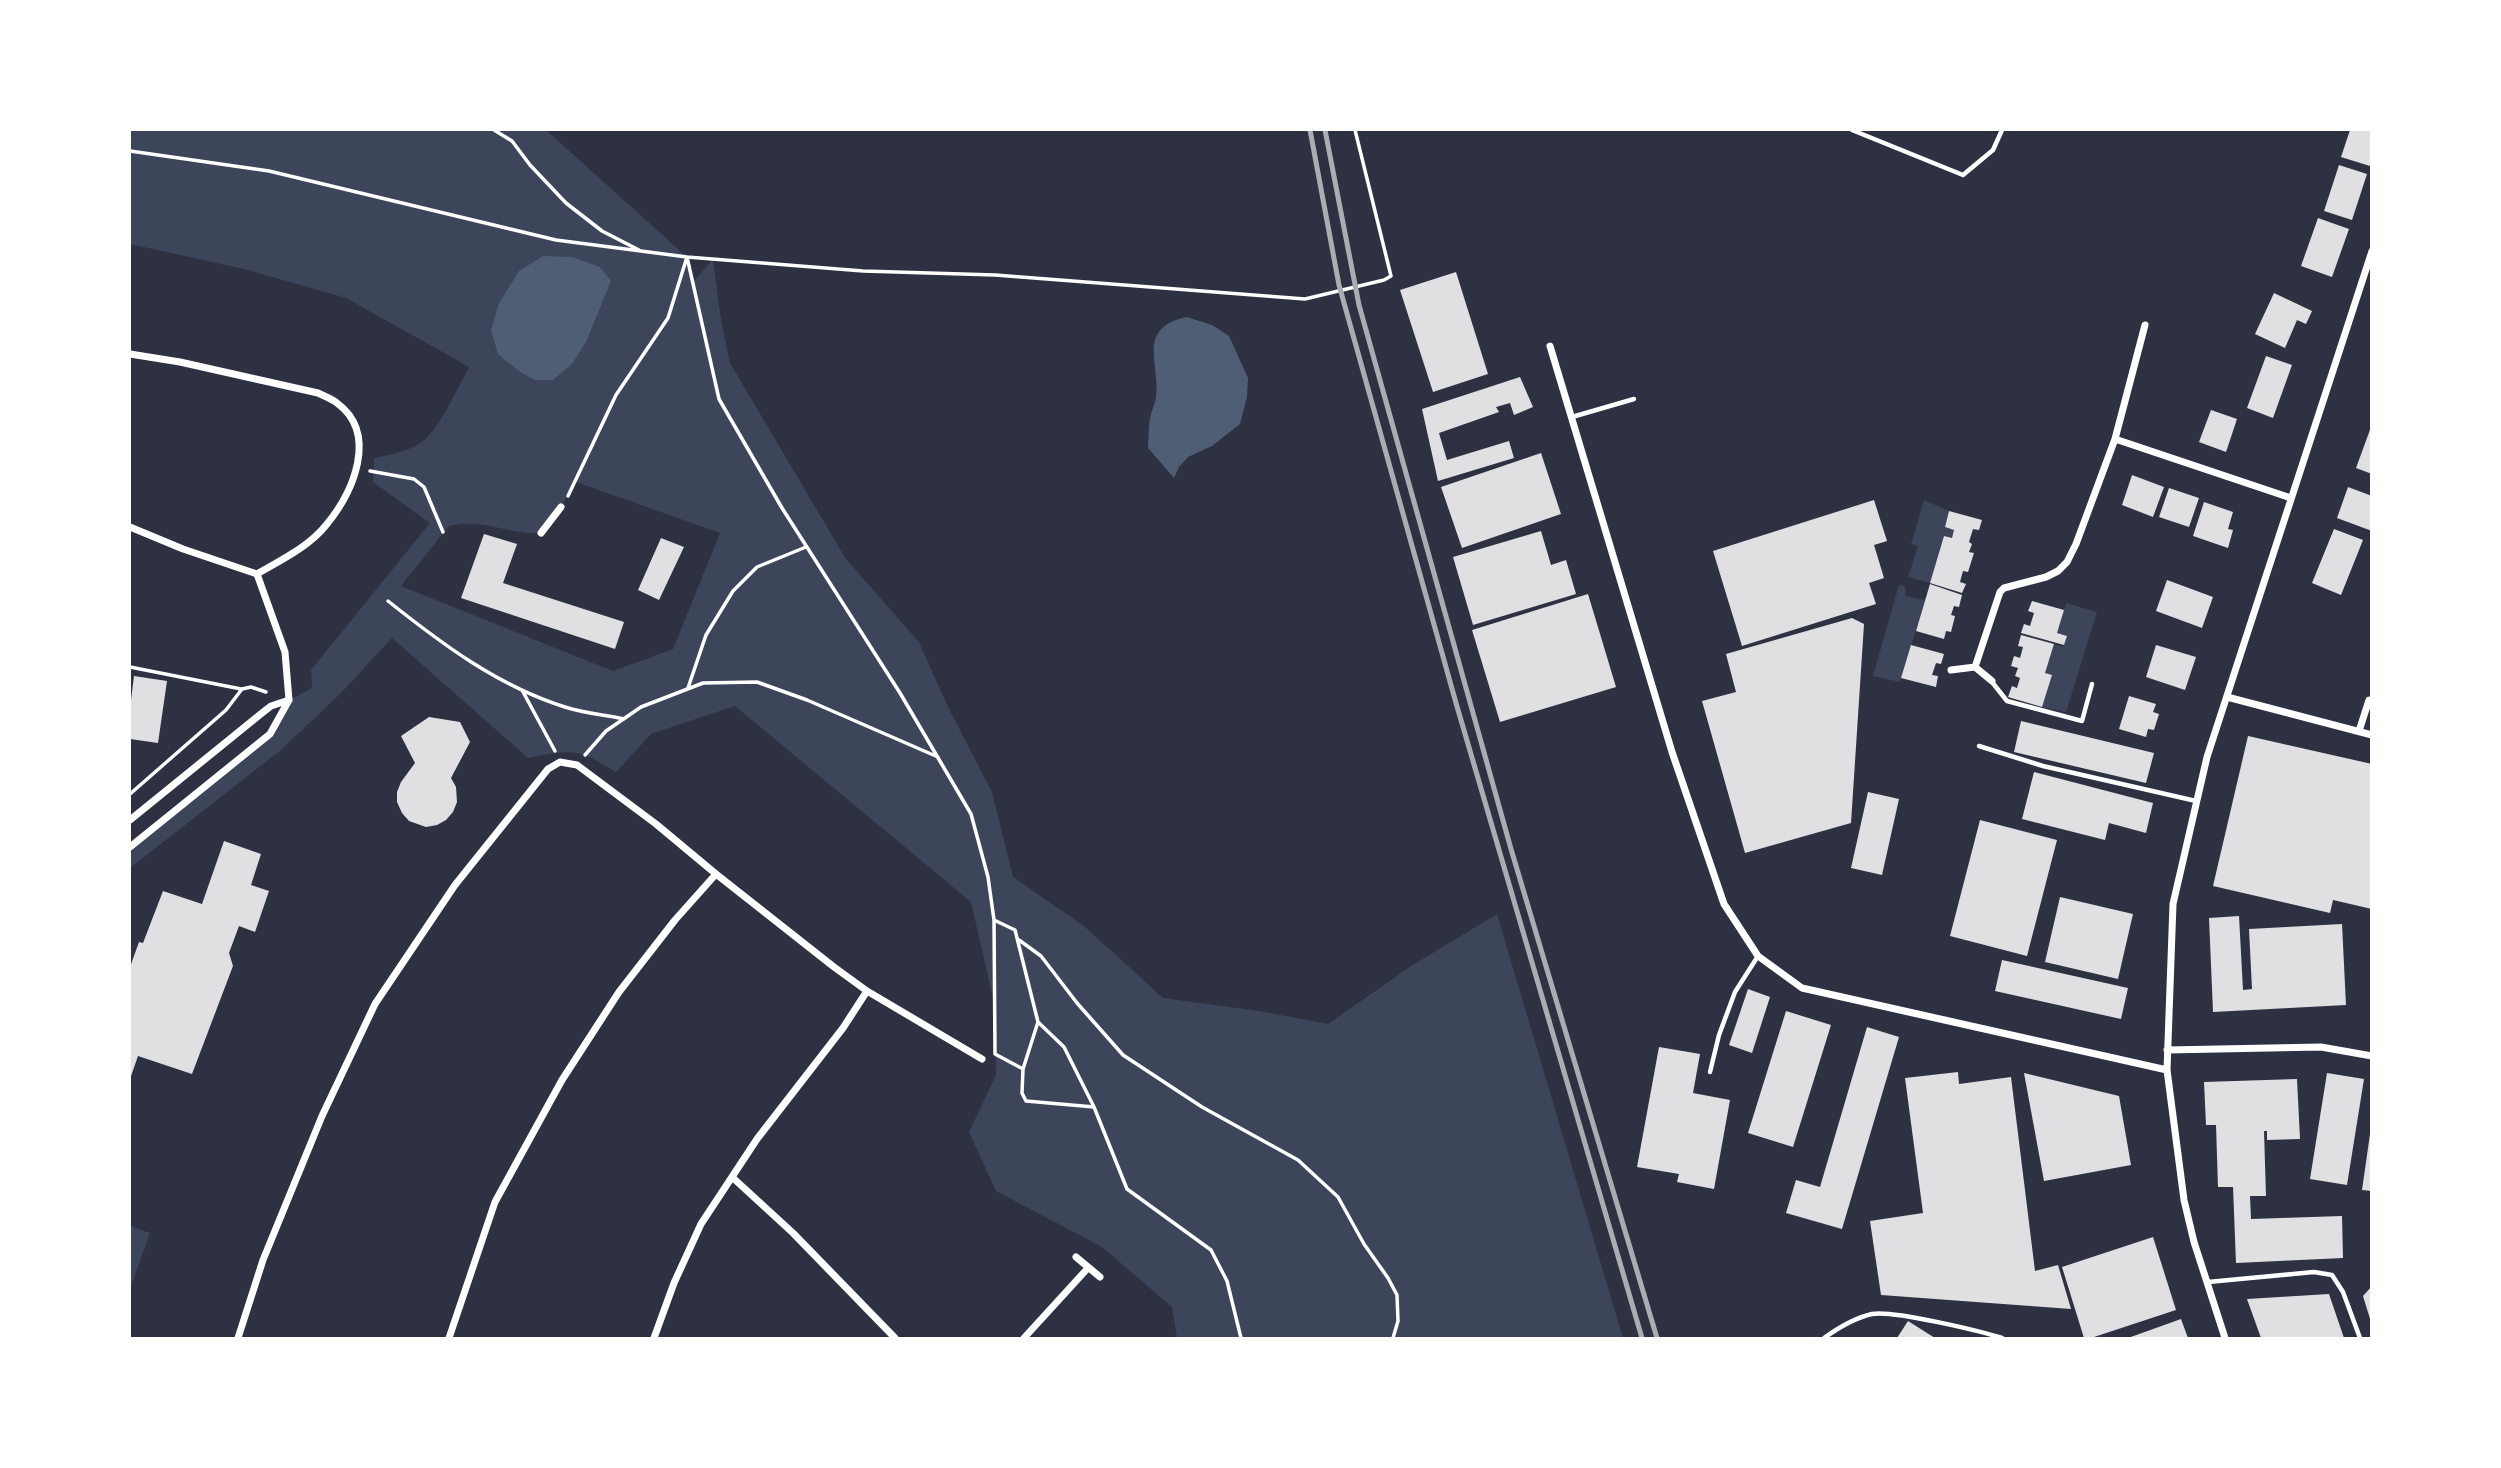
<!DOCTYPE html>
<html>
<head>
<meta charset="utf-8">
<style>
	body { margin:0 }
	#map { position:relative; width:2501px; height:1468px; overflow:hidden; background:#2d3142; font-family:Commissioner,sans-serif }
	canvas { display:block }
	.frame { position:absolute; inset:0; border:131px solid #fff; pointer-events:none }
</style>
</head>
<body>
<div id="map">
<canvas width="2501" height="1468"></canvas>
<div class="frame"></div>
</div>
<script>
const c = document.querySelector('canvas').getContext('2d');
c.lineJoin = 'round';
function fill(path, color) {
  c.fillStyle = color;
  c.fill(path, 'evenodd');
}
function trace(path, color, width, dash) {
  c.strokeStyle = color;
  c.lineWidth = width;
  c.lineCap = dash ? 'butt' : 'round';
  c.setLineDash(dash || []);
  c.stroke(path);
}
fill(new Path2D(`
	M130 130H546L687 257 693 282 713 259 721 320 730 363 846 559 919 642 948 707 992 792 1013 877 1084 926 1163 998 1259 1011 1328 1024 1411 966 1497 914 1623 1338H1177L1172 1307 1102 1247 996 1191 969 1132 996 1075 995 1007 971 902 735 706 651 734 616 772C578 748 572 749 528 758L392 638 341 693 281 750 130 868V846L270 734 289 700 312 688 311 670 430 523 373 482 374 458C389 455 409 451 422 442 438 431 459 385 469 367L346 298 244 269 130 244ZM576 482 720 533 673 649 613 671 401 586 449 526C485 518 507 535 541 533L561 507Z
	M1924 500 1949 511 1945 527 1954 530 1952 538 1944 536 1930 583 1908 577 1918 546 1911 544Z
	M1899 585 1905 586 1906 596 1925 600 1900 682 1873 676Z
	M2066 603 2097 612 2066 712 2042 707 2045 673 2054 644 2063 647 2067 636 2057 633Z
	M130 1226 150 1233 130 1289Z`), '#3c4559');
fill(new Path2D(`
	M543 256 572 257 600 267 611 281 586 342 572 364 553 380H535L520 372 498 354 491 330 499 303 519 271Z
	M1187 317 1212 325 1229 336 1248 378 1247 397 1240 424 1212 446 1188 457 1179 467 1174 478 1148 448C1149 437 1148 425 1151 414 1152 409 1155 404 1156 398 1161 363 1135 328 1187 317Z`), '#4f5d75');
fill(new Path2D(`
	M2350 130H2372L2370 166 2341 157Z
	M2339 165 2367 174 2352 220 2324 211Z
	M2318 218 2349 229 2332 277 2301 266Z
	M1456 272 1488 374 1433 392 1400 290Z
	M2274 293 2312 311 2306 324 2297 320 2285 348 2255 334Z
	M2266 356 2292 365 2273 418 2247 408Z
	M1520 377 1533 407 1514 415 1510 403 1496 407 1499 412 1439 433 1447 460 1509 441 1514 458 1438 481 1422 409Z
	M2211 410 2237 419 2226 452 2199 442Z
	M2371 427H2372V474L2356 468Z
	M1541 453 1561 514 1462 548 1441 487Z
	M2132 475 2164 487 2153 517 2122 505Z
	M2348 487 2372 496V531L2337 518Z
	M2169 488 2199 498 2189 527 2159 517Z
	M1874 500 1887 541 1874 545 1884 578 1869 583 1876 604 1742 646 1713 551Z
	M2204 502 2233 512 2228 529 2233 530 2228 548 2193 536Z
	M1949 511 1982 520 1979 530 1973 529 1969 542 1972 544 1969 552 1974 553 1968 572 1963 571 1960 582 1966 584 1962 593 1930 583 1944 536 1952 538 1954 530 1945 527Z
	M2334 529 2363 540 2341 595 2312 583Z
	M1541 531 1551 565 1566 560 1576 594 1473 625 1453 557Z
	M484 534 517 544 503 583 624 622 615 649 461 598Z
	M661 538 684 547 659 600 638 590Z
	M2167 580 2213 597 2202 628 2156 611Z
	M1930 584 1962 595 1959 607 1954 606 1951 615 1955 616 1951 632 1946 631 1944 639 1916 631Z
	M1588 594 1616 687 1500 722 1472 630Z
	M2032 601 2064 610 2057 633 2067 636 2064 645 2021 633 2024 624 2030 626 2034 613 2028 611Z
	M1852 618 1864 624 1851 823 1745 853 1702 701 1736 692 1726 654Z
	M2021 635 2054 644 2045 673 2052 675 2042 707 2008 697 2012 686 2017 688 2020 678 2015 676 2018 668 2011 666 2014 656 2020 658 2023 647 2018 646Z
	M1911 645 1944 654 1941 664 1936 663 1932 675 1938 676 1936 687 1901 678Z
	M2156 645 2196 657 2185 690 2146 677Z
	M134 676 167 681 158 743 130 739V708Z
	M2129 696 2156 704 2153 712 2159 714 2154 730 2148 729 2146 737 2119 729Z
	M429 717 460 722 470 742 451 778 456 787 457 802 453 812 446 820 437 825 426 827 409 821 402 813 397 802V792L401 782 415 763 401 736Z
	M2021 721 2154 753 2146 783 2014 752Z
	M2248 736 2372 764V909L2333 900 2330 913 2213 886Z
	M2034 772 2153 803 2146 833 2109 823 2105 840 2022 819Z
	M1868 792 1899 799 1882 875 1851 868Z
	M1980 820 2057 840 2027 956 1950 936Z
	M224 841 261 854 251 885 269 891 255 932 239 926 229 953 233 966 192 1074 138 1056 130 1079V967L139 942 143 943 163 891 202 904Z
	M2060 897 2133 914 2118 979 2045 962Z
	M2239 916 2243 990 2252 989 2249 929 2342 924 2346 1005 2213 1012 2209 918Z
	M2002 960 2128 988 2121 1019 1995 991Z
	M1748 989 1770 997 1752 1053 1729 1045Z
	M1786 1011 1831 1025 1793 1147 1748 1133Z
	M1867 1027 1899 1037 1842 1229 1786 1213 1796 1180 1820 1187Z
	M1659 1047 1700 1054 1693 1093 1730 1100 1714 1189 1677 1182 1679 1174 1637 1167Z
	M1958 1072 1959 1084 2011 1077 2035 1271 2058 1265 2071 1309 1881 1295 1870 1221 1923 1213 1905 1078Z
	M2024 1073 2119 1096 2131 1165 2044 1181Z
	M2327 1073 2364 1079 2347 1185 2310 1179Z
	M2297 1079 2300 1139 2267 1140V1131H2264L2266 1196H2250L2251 1219 2342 1216 2343 1258 2236 1263 2233 1187H2218L2216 1125H2206L2204 1082Z
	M2370 1134H2372V1191L2362 1190Z
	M2153 1237 2176 1310 2091 1338H2084L2062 1267Z
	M2372 1286V1322H2371L2363 1296Z
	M2329 1294 2344 1338H2261L2247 1299Z
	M2181 1319 2188 1338H2128Z
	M1908 1321 1935 1338H1897Z`), '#e0e0e3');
trace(new Path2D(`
	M494 130 512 141 530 165 566 203 602 231 639 250
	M130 151 269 171 556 240 687 257 719 399 782 508 900 693 971 814 988 877 994 920 1015 930 1038 1022 1064 1047 1094 1107 1127 1189 1211 1250 1227 1281 1241 1338
	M370 471 414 479 424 487 443 532
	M568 496 616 395 668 318 687 257 863 271 995 275 1305 299 1384 280 1391 276 1355 130
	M388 601C442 644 498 686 565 707 583 713 605 715 624 719
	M130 667 241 689
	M688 688 706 635 733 591 757 567 806 547
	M522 690 555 751
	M585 755 606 731 641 707 703 683 757 682 807 700 938 757
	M130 794 226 710 242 689 251 687 266 692
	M994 920 995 1054 1023 1069 1022 1093 1026 1101 1094 1107
	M1019 940 1041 956 1077 1003 1123 1055 1202 1107 1298 1160 1338 1197 1364 1244 1388 1278 1397 1295 1398 1321 1393 1338
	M1023 1069 1038 1022`), '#fff', 3.5);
trace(new Path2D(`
	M1852 130 1963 175 1993 150 2002 130
	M1572 417 1634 399
	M1992 682 2007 701 2082 721 2092 684
	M1979 746 2043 766 2196 801
	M1710 1072 1719 1035 1735 992 1758 956
	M2208 1282 2314 1272 2332 1275 2343 1292 2360 1338
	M1824 1338C1838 1328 1854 1318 1872 1314 1893 1310 1980 1331 2002 1338`), '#fff', 4.5);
trace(new Path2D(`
	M1550 346 1672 752 1724 904 1758 956 1802 988 2167 1070
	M130 354 180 362 318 393C324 396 332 399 337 403 379 434 353 492 327 524 309 547 281 560 257 574L183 549 130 527
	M2115 439 2291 498
	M541 533 561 507
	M257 574 285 652 289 700
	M1951 670 1975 667
	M1992 681 1975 667 2000 592 2004 588 2046 577 2058 571 2067 562 2076 544 2115 439 2145 325
	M2227 697 2372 735
	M2359 731 2369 700
	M130 820 262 713 271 706 289 700
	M130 847 270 734 289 700
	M2167 1050 2321 1047 2372 1056
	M732 1177 793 1233 895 1338
	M1076 1257 1100 1277
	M238 1338 263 1260 322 1116 375 1004 455 885 548 769 560 762 577 765 656 824 716 874 834 967 867 991 982 1059
	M449 1338 495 1202 562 1080 619 992 675 920 716 874
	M654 1338 674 1283 701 1224 757 1139 843 1028 867 991
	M1024 1338 1088 1268
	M2225 1338 2194 1242 2184 1200 2167 1070 2173 904 2207 757 2372 251`), '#fff', 7);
trace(new Path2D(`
	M1310 130 1339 285 1456 703 1642 1338
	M1325 130 1359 305 1511 849 1657 1338`), '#abadb3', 5);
</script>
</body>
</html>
